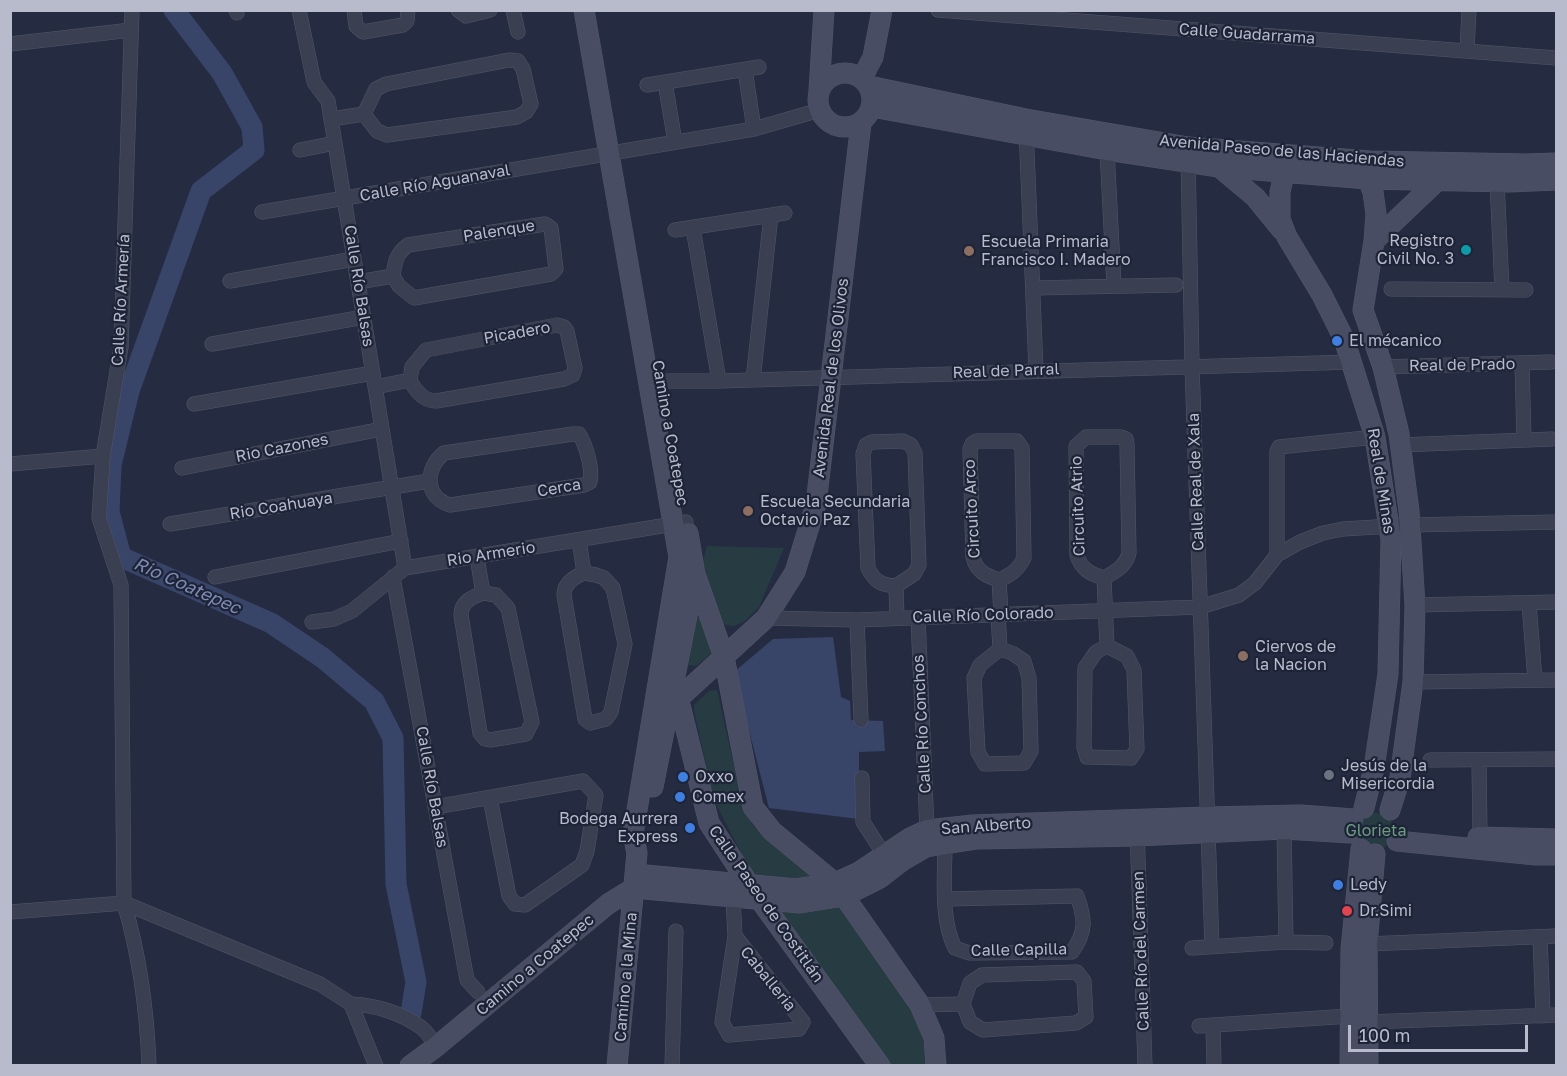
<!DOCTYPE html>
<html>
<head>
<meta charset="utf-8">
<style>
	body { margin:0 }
	#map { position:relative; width:1567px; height:1076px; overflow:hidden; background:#252c42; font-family:"Golos Text",sans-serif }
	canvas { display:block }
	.frame { position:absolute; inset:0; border:12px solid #b7bbcb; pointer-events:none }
	.scale { position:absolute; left:1348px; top:1025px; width:180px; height:27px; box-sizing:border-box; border:3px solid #b7bbcb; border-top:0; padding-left:8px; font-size:18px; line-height:21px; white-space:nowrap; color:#b7bbcb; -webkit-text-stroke:4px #1e2437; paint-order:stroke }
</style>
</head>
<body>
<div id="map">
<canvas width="1567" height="1076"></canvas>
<div class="frame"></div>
<div class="scale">100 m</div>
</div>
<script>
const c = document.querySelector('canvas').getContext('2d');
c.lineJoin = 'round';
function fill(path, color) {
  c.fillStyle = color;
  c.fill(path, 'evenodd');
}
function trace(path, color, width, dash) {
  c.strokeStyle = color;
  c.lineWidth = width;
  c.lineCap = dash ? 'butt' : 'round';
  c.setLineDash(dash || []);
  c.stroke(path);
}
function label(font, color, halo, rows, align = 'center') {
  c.font = font + ' "Golos Text",sans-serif';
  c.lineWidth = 4.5;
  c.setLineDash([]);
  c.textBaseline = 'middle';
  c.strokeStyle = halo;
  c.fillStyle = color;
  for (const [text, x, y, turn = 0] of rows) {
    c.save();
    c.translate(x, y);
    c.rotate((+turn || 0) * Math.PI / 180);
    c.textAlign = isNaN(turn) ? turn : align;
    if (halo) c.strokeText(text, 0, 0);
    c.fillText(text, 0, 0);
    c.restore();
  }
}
fill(new Path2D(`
	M707 546 784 548 759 607 745 621 734 626 726 625 720 621 707 584 702 564Z
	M697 616 703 622 712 653 696 666 688 665V651Z
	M717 690 743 806 754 827 817 881 756 879 751 872 713 798 694 710V705L709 691Z
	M1358 831a18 18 0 1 1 36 0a18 18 0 1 1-36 0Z
	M841 904 914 1011 924 1045 925 1065H888L874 1040 779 911H809Z`), '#273b43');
fill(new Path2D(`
	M833 637 841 697 850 701 851 720 883 721 885 751 859 752V819L769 808 734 672 773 639Z`), '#394469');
trace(new Path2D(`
	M174 10 222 73 252 127 254 150 201 191 129 391 111 465 109 512 121 557 271 623 323 658 374 701 393 738 396 884 416 982 411 1013`), '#394469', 21);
const street = new Path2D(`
	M132 10 121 347 103 456 99 518 121 585 124 903C140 957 147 1009 149 1066
	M236 10 237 13
	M299 10 314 82 328 101 405 568
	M354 10 356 26 363 32 403 25 407 21 408 10
	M458 10 466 16 490 10
	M513 10 518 32
	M938 10 1556 58
	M10 44 131 30
	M1467 51 1469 10
	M509 60 518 61 523 69 531 104 526 112 517 117 387 135 377 131 364 114 376 89 386 84Z
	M745 70 754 129
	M665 82 675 142
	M647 85 759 67
	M331 119 364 114
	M1026 127 1036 370
	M300 150 335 143
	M1107 150 1114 286
	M1188 155 1192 366 1212 946
	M1497 181 1502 290
	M262 212 754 129 820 110
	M545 224 551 228 556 269 551 274 414 298 399 286 393 276C395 262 396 254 408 245Z
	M693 228 719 381
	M675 230 785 213
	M230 281 354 259
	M358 282 393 276
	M1033 288 1176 285
	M1391 289 1526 290
	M557 325 564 327 567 331 575 368 573 375 564 379 436 401C423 401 415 390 410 380L412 367 426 350Z
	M212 344 364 317
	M1522 363 1524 439
	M1383 367 1551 362
	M753 380 771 215
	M661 381H719L1352 362
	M375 387 410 380
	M194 404 373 373
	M573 434H579C586 445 593 469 590 482L584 485 450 505C424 497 425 468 444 453Z
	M1086 437H1121L1126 439 1127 444 1129 553C1126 566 1115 572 1104 578 1090 574 1081 569 1077 555L1076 446Z
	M903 441 911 445 915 453 919 565 914 574 896 586C881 585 875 582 868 568L863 454 866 445 872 442Z
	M976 441H1017L1022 448 1024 558C1018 570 1011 575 999 580 986 576 976 571 973 557L970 449 972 444Z
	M1400 445 1552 439
	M10 464 103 456
	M182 468 382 429
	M170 524 429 481
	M579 540 584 573
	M1277 555V451L1279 447 1375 437
	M477 557 483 593
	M584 573 596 575 604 578 613 588 625 644 611 712 606 719 590 723 585 719 564 595C564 584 574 577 584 573Z
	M215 577 401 541
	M393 577 467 980 478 992
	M1104 578 1107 646
	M999 580 1001 614
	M896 586 897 618
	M483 593 496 595 508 608 532 722 526 734 490 740 485 739 480 733 461 615C461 602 472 597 483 593Z
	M1529 603 1535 680
	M1415 605 1556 602
	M998 614 1000 649
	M918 617 927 830
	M766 618 857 620 1200 607 1239 595 1255 583 1277 555 1300 542 1323 533 1343 529 1409 525 1556 522
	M857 620 861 720
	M312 622 334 619 352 611 405 568 686 522
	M1107 646 1127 656 1134 670 1137 749 1131 758 1087 757 1084 747 1085 668 1096 652Z
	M1000 649 1012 653 1024 661 1029 678 1031 751 1024 763 985 764 978 752 974 678 980 665Z
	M1413 682 1556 680
	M1430 760 1556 759
	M1479 760 1480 837
	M862 778 863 822 885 856
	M435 807 583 781 596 795 587 851 582 865 525 905 515 904 509 896 490 798
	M1137 828 1145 1066
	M1284 829 1286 942
	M945 843C945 876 940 919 955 948L969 953 1072 952C1087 931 1085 918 1077 896L946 899
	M733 898 735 936 722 1022 729 1035 799 1029 803 1022 735 936
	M10 912 124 903 320 984 351 1004 376 1066
	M1540 937 1543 1016
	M1367 944 1556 936
	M1192 948 1286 942 1326 943
	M1077 972 1084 981 1086 1017 1076 1023 983 1030 970 1022 963 1004 970 983 982 975Z
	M351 1004C375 1005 402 1013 422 1028 428 1033 432 1041 437 1046
	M920 1005 963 1004
	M1367 1022 1556 1015
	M1213 1025 1214 1066
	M1199 1026 1350 1016
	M672 1066 676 931`);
const secondary = new Path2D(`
	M584 10 679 557 633 834 637 853 617 1066
	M818 100a27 27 0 1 1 54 0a27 27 0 1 1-54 0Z
	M862 78 873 57 882 10
	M869 86 1026 119 1188 147 1370 161 1526 164 1556 163
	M819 91 824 10
	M872 107 1107 150 1219 167 1368 179 1509 182 1556 180
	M1287 161 1280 192V219L1287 237 1322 295 1344 339 1375 437 1391 540 1388 674 1374 768 1364 808
	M1219 167 1255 197 1282 230
	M1369 167 1368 179 1373 192 1376 214 1374 241 1363 310 1383 367 1399 434 1409 511 1415 605 1413 682 1400 778 1390 810
	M1374 241 1436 182
	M696 577 724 657 753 807 772 831 835 883 920 1005 934 1038 936 1066
	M676 689 709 823 750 886 880 1066
	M666 706 678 699 766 618 795 572 816 504 861 123
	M653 787 695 575 688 533
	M1478 837 1556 839
	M1397 841 1536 855H1556
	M635 874 796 889 835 883 859 872 910 838 927 830 973 825 1208 817 1301 815 1353 819
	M634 888 800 903 844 896 880 878 902 861 926 847 977 839 1137 836 1284 829 1351 833
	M410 1066 437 1046 608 904 634 888
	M1350 1066 1351 949 1361 849
	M1368 1066 1367 944 1375 854`);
trace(street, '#525768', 15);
trace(secondary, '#525768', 21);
trace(street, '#3a3f51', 14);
trace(secondary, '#484d64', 20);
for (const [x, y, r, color] of [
	[1466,250,6,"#0f9aa8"],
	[969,251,6,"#8d6e63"],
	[1337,341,6,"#3f7fe0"],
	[748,511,6,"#8d6e63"],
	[1243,656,6,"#8d6e63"],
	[1329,775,6,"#6b7280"],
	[683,777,6,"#3f7fe0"],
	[680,797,6,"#3f7fe0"],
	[690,828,6,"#3f7fe0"],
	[1338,885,6,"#3f7fe0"],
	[1347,911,6,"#e0444e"]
]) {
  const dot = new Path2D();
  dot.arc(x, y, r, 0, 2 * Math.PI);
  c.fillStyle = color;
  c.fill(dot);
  trace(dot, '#1e2437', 2);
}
label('16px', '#b7bbcb', '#1e2437', [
	["Calle Guadarrama",1247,34,4],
	["Avenida Paseo de las Haciendas",1282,151,5],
	["Calle Río Aguanaval",435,183,-10],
	["Palenque",499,231,-9],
	["Calle Río Balsas",359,286,81],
	["Calle Río Armería",121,300,-87],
	["Picadero",517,333,-10],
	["Real de Prado",1462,365,-1],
	["Real de Parral",1006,371,-2],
	["Avenida Real de los Olivos",831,378,-83],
	["Camino a Coatepec",670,433,80],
	["Rio Cazones",282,448,-11],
	["Real de Minas",1381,481,81],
	["Calle Real de Xala",1196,482,-92],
	["Cerca",559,488,-10],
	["Rio Coahuaya",281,506,-9],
	["Circuito Atrio",1078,506,-92],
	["Circuito Arco",972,509,-93],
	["Rio Armerio",491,554,-9],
	["Calle Río Colorado",983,615,-2],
	["Calle Río Conchos",922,724,-93],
	["Calle Río Balsas",432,787,80],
	["San Alberto",986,826,-4],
	["Calle Paseo de Costitlán",766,904,55],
	["Calle Capilla",1019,950,-1],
	["Calle Río del Carmen",1141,951,-92],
	["Camino a Coatepec",535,965,-40],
	["Camino a la Mina",626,977,-85],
	["Caballeria",768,979,51]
]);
label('16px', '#b7bbcb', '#1e2437', [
	["Registro",1454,241,"right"],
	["Civil No. 3",1454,259,"right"],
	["Escuela Primaria",981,242],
	["Francisco I. Madero",981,260],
	["El mécanico",1349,341],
	["Escuela Secundaria",760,502],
	["Octavio Paz",760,520],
	["Ciervos de",1255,647],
	["la Nacion",1255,665],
	["Jesús de la",1341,766],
	["Misericordia",1341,784],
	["Oxxo",695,777],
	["Comex",692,797],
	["Bodega Aurrera",678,819,"right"],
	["Express",678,837,"right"],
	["Ledy",1350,885],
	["Dr.Simi",1359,911]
], 'left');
label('16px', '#6d9d81', '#1e2437', [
	["Glorieta",1376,831]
]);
label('italic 18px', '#7d8bb3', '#1e2437', [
	["Rio Coatepec",187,586,24]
]);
</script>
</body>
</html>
